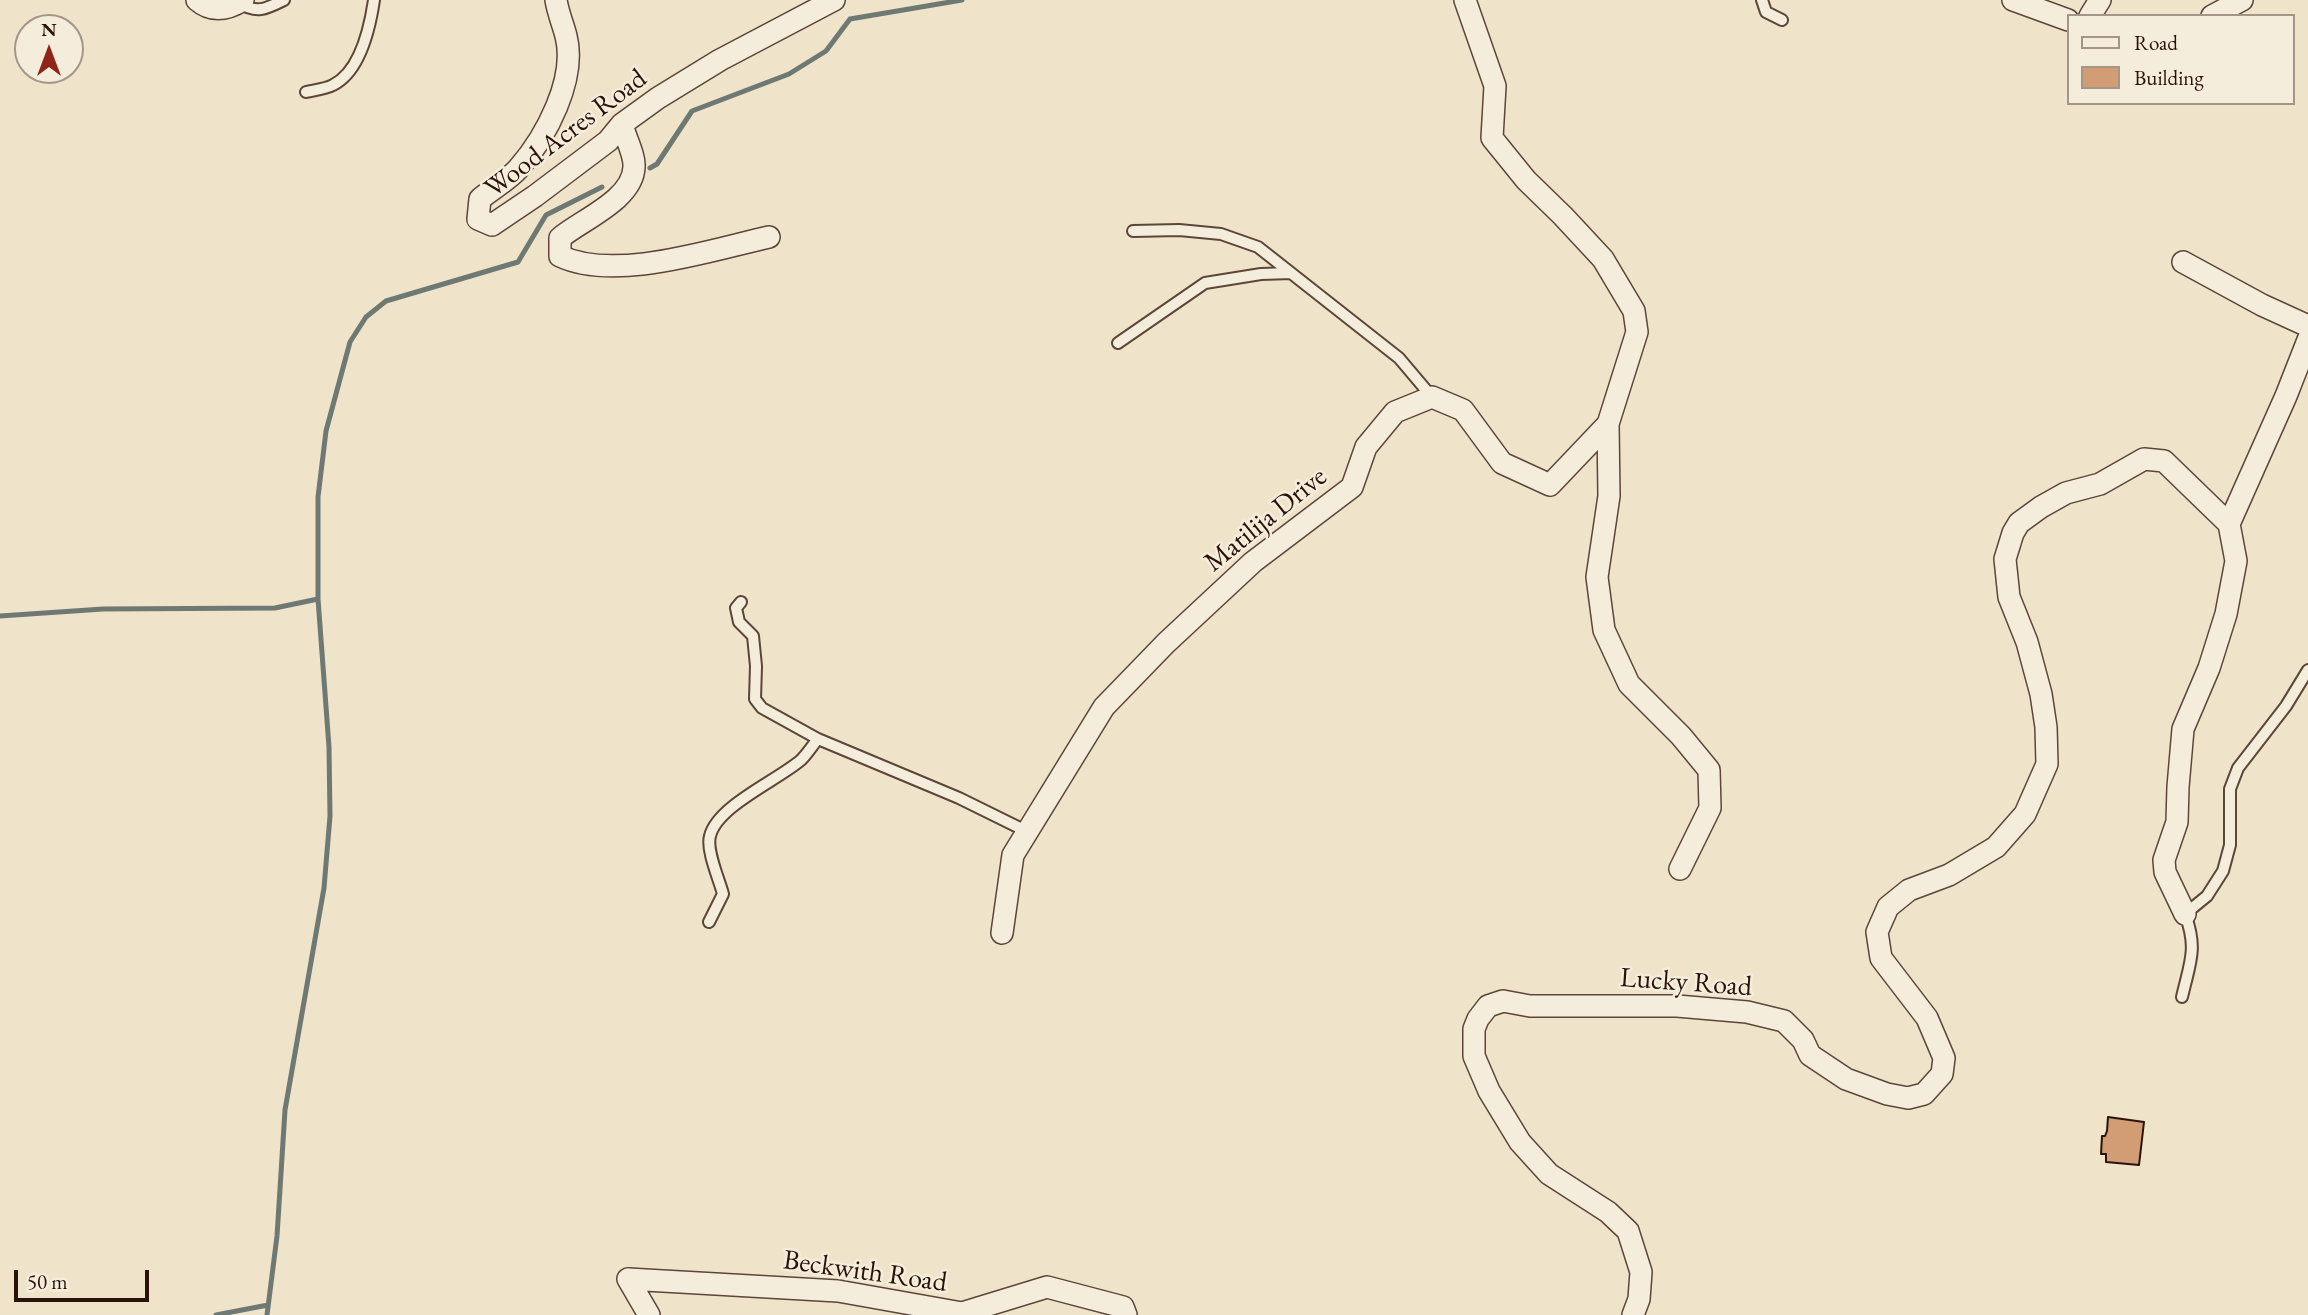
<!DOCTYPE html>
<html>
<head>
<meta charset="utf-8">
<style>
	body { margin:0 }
	#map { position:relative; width:2308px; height:1315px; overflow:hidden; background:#efe3c9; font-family:"EB Garamond",serif }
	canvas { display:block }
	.legend { position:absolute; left:2067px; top:14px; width:228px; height:91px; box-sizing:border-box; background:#f5eddc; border:2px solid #a49588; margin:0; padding:9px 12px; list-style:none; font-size:21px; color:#2b1209 }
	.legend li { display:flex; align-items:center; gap:14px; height:35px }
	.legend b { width:35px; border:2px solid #a49588 }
	.north { position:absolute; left:14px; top:14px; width:70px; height:70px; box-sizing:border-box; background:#f5eddc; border:2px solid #a49588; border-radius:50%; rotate:0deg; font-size:19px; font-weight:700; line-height:28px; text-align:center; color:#2b1209 }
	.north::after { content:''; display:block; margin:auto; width:24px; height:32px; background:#8f2418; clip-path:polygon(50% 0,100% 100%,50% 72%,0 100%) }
	.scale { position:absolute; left:14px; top:1270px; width:135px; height:32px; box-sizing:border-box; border:4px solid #2b1209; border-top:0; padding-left:9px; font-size:21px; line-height:24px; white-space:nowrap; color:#2b1209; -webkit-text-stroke:5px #f5eddc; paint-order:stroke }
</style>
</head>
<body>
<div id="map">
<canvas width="2308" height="1315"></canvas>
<ul class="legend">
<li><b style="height:9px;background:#f5eddc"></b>Road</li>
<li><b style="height:19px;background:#d29c75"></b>Building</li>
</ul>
<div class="north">N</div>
<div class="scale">50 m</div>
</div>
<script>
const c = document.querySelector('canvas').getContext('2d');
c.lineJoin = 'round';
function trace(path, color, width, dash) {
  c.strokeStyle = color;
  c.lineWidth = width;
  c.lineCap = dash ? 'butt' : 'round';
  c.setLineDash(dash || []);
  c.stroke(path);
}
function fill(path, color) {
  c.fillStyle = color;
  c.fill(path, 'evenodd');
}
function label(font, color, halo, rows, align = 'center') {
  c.font = font + ' "EB Garamond",serif';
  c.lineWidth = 5;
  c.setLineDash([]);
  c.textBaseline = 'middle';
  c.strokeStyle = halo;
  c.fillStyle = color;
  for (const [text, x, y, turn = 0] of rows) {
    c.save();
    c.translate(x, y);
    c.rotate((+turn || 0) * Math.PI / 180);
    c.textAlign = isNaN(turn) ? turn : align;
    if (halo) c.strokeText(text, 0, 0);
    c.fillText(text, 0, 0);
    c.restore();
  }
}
trace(new Path2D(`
	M650 168 657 164 692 111 789 74 826 51 850 19 962 0
	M0 616 103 609 275 608 318 599
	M216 1315 268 1305
	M267 1315 277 1236 285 1110 324 888 330 816 329 747 318 599V497L326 431 350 342 366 317 386 301 518 262 546 215 602 187`), '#6e7974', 5);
const building = new Path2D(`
	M2108 1117 2144 1122 2139 1165 2106 1162V1154H2101L2102 1136H2105L2107 1131Z`);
fill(building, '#d29c75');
trace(building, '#2b1209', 2);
const lane = new Path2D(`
	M1762 0 1766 12 1782 20
	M239 3C257 14 266 9 284 0
	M306 92C314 90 326 89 333 85 361 71 370 27 374 0
	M1133 231 1179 230 1221 234 1258 247 1399 358 1432 397
	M1118 343 1205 283 1261 274 1291 273
	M741 602 736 608 739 622 753 636 756 666 755 699 762 708 818 739 959 798 1028 832
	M709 922 723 894C719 879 706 850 710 836 717 806 778 780 801 760 807 754 812 746 818 739
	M2182 997C2190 962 2198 949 2185 914L2207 896 2223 871 2230 845V789L2238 768 2286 706 2308 670`);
const street = new Path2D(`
	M197 0C212 13 227 10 243 0
	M556 0C558 13 563 24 566 36 577 79 546 137 518 169 508 180 492 189 480 199L478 219 492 225 535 196 608 141 622 124 658 98 720 60 834 0
	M2013 0 2068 20
	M2090 16 2100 0
	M2212 16 2242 0
	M622 124C625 137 635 155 634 167 633 200 581 220 560 238V256C615 282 711 250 769 237
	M2183 262 2262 305 2308 326
	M1608 424 1609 496 1597 577 1604 630 1629 684 1681 736 1709 770 1710 808 1680 869
	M2185 914 2165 872 2164 860 2177 822 2178 787 2183 729 2209 668 2226 614 2236 561 2229 524 2286 396 2308 340
	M1002 933 1013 855 1104 707 1166 643 1253 562 1352 487 1366 447 1395 412 1432 397 1463 410 1502 463 1550 485 1608 424 1637 332 1634 311 1603 259 1563 216 1526 180 1492 138 1495 86 1465 0
	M628 1279 838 1291 962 1313 1047 1287 1123 1307 1126 1315
	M628 1279 649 1315
	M1633 1315 1639 1299 1641 1272 1628 1231 1608 1212 1549 1174 1520 1142 1489 1091 1474 1056V1029L1478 1019 1488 1006 1503 1001 1530 1006H1677L1747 1012 1784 1021 1803 1040 1810 1055 1846 1079 1887 1094 1908 1098 1924 1094 1942 1074 1944 1058 1927 1018 1881 958 1877 932 1888 907 1909 890 1949 875 1996 847 2025 814 2047 764 2046 727 2041 694 2027 642 2009 597 2005 559 2013 533 2019 523 2041 507 2066 493 2100 484 2144 459 2164 461 2229 524`);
trace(lane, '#5c4639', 14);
trace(street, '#5c4639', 24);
trace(lane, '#f5eddc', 10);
trace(street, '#f5eddc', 21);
label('28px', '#2b1209', '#f5eddc', [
	["Wood Acres Road",566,134,-37],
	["Matilija Drive",1266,520,-39],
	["Lucky Road",1686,983,4],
	["Beckwith Road",865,1272,8]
]);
</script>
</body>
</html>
